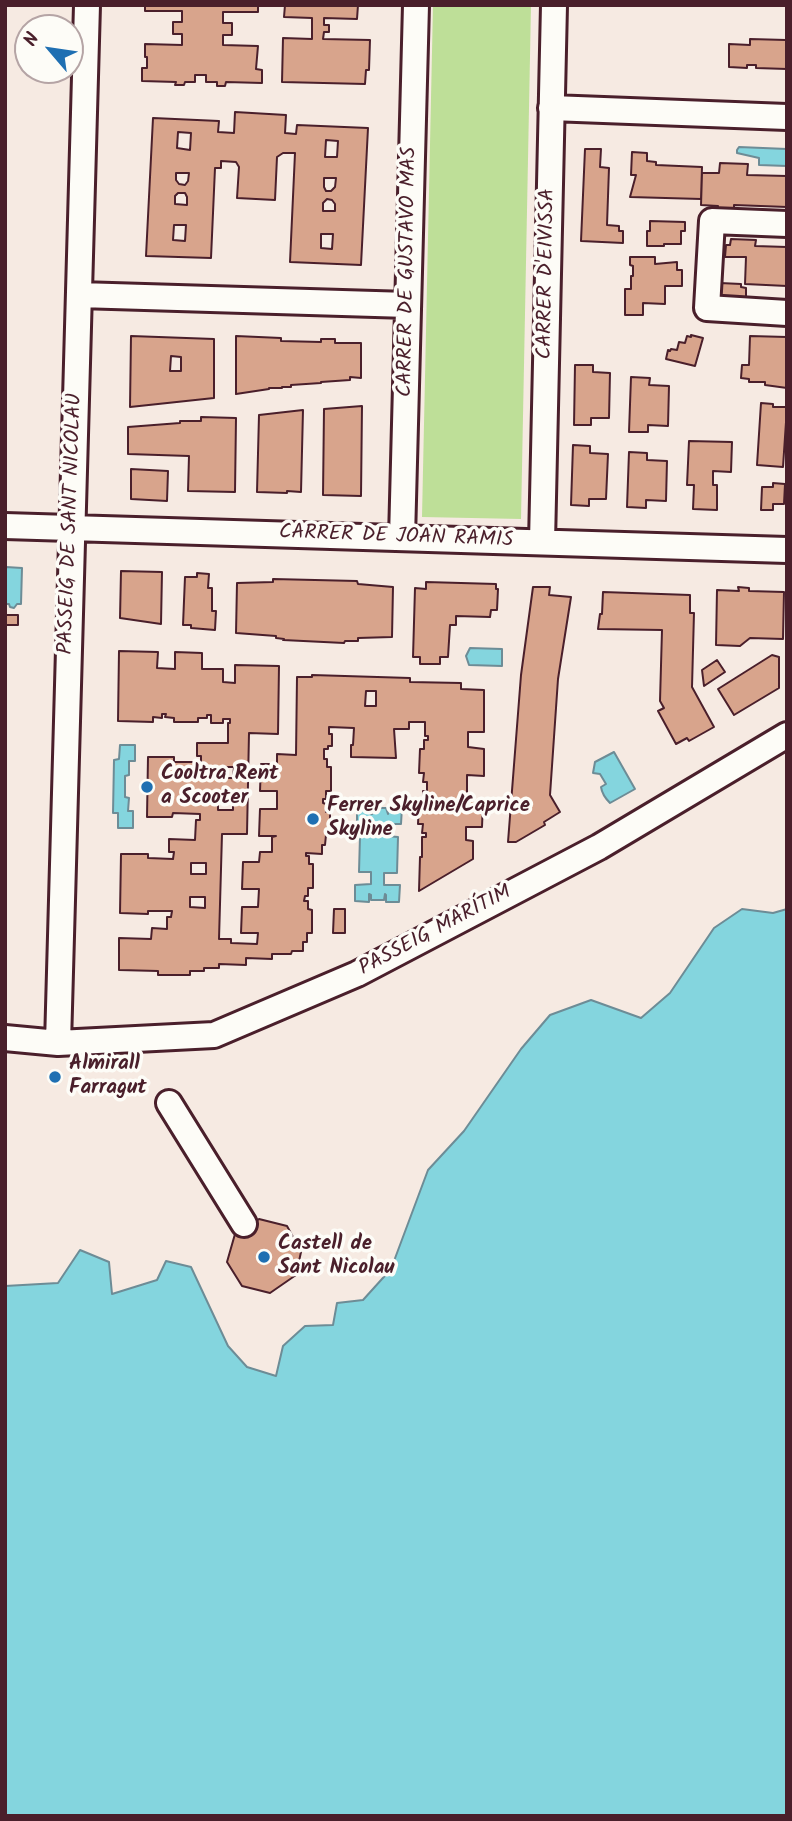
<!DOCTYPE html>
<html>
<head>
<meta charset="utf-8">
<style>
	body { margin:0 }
	#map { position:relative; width:792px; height:1821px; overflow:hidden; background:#f6eae2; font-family:Kalam,sans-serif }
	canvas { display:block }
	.frame { position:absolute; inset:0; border:7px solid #4a1f2b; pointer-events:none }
	.north { position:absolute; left:14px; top:14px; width:70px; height:70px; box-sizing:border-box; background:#fdfcf7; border:2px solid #b5a4a5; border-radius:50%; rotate:299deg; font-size:19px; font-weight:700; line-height:28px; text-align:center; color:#4a1f2b }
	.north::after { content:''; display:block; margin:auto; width:24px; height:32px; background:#1f6fb2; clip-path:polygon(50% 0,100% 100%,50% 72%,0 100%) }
</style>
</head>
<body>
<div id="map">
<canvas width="792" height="1821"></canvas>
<div class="frame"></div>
<div class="north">N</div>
</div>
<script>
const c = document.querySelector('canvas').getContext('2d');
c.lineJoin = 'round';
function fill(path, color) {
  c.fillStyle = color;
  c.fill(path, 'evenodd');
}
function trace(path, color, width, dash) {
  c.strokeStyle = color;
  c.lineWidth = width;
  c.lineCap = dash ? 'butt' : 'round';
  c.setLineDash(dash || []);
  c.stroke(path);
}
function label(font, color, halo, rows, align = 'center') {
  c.font = font + ' Kalam,sans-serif';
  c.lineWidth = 7;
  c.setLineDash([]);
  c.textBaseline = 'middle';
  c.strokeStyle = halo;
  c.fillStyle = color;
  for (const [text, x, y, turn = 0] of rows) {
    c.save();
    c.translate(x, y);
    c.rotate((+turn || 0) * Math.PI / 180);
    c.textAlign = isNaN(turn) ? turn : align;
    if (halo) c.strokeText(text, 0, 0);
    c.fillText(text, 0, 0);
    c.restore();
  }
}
fill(new Path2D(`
	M433 5H531L521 519 422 517Z`), '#bedf98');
const water = new Path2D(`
	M739 147 787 149V166L759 165V158L737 153V150Z
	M6 567 22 568 21 604H17L14 608 10 607 9 604H5Z
	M470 648 502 649V666L469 665 466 656Z
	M120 745H135V761H129V775L125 776V797L129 798 128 811H133V828H118V813H113L114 760 119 759Z
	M614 752 635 789 610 803C605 798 602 794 601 787L606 784 600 774 593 773 595 762Z
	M357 807H371V814H372L373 808H386L388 814V807H402L401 824H386V836L398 837 397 873H384V885H400L399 902H386V895L385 894 384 900H371V895L369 894V902L355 901V885L371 884V872H359L360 836H372V823H357Z
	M742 909 773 913 787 909V1816H5V1286L58 1283 80 1250 109 1262 112 1294 157 1280 166 1261 191 1267 228 1346 247 1367 276 1376 283 1346 305 1326 333 1325 337 1303 363 1300 391 1269 428 1170 464 1131 521 1049 550 1015 591 1000 641 1018 670 993 714 928Z`);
fill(water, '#84d5de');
trace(water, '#6d8c96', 2);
const building = new Path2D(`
	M145 5H258V12H223V23H232V35H223V45L258 46 256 69 262 70V83L226 82 225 86H217V82H206V75H195V82H185L184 85H175L176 82 142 81V68H147V57H145V44L182 45V34H173V22H182V11H145Z
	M285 5H358L357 19 324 18V25H329V32H324L323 39 370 40 369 70H366L365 84 282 82 283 38 312 39V18L284 17Z
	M750 39 786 40 787 69 756 68V65H747V68L729 67V44L750 45Z
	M235 112 286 115 285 133 296 134 297 125 368 128 361 265 290 262 295 153H283L277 157 275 200 237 198 239 167 236 162 221 161V168H215L211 258 146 256 153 118 219 121 218 132 234 133ZM178 132 191 133 190 150 177 148ZM326 140 338 141 337 157H325ZM176 173H189L188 181 185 185 179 184 176 180ZM324 178H336L335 187 331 191H326L324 187ZM178 193H185L187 197V205L175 204V196ZM327 199 332 200 335 204V211H323V203ZM174 225H186L185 241 173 240ZM321 234H333L332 249 321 248Z
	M585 149H601L600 167 609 168 607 225 619 226V231H623V243L581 241Z
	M632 152 647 153V161L656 162V165L702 167 701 199 630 197 636 175H631Z
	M720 163 748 164 747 175 787 176V207L734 205V213H718V206L701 205 702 173H719Z
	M650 221 685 222V231H681V244H664V246H647V231H650Z
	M731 239 756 240 755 246 787 247V286L745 284 746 257H725L726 245H730Z
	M630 257H655V264L677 262V270H682V286H665V304L643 303V315H625V289H631V276H633V266L630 265Z
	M720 283 741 284V287L746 288V302L720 299Z
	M691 335 703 338 695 366 666 359 668 350 670 351 671 349 677 350 679 342 685 343 687 336 691 337Z
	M131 336 214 339V398L130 407ZM171 356 181 357V371H170Z
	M236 336 281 338V341L321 342V339H335V343H361V378L350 377V380L321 382V383L291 385V387H282V388H269V389L236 394Z
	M750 336 787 337V388L765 385V382H749V379L741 378 742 365H749Z
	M575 365H593V372L610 373 609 418H591V425H574Z
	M631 377 650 378 649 385 669 386 668 426 648 425V432H629Z
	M761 403 773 404V407H787L783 467 757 465Z
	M362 406 361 496 323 495 324 409Z
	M303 410 301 492 287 491V493L257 492 259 415Z
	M201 417 236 418 235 492 188 491 189 456 128 454V427L180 423V421H201Z
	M689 441 732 442 731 472 713 471V485H717V510L693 509 694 485H687Z
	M573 445 590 446V453L608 454 606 499H589V506L571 505Z
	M629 452 647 453V460L667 461 666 501 646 500V508L627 507Z
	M131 469 168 471 167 501 131 499Z
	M773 483 785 484 784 504H773V510H761L762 487H773Z
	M121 571 162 572 161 624 120 618Z
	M197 573 209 574 208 588H212V611H216L215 630 191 628V625H183L185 577H197Z
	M273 579 357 581 358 584 393 587 392 637 358 638V641H345L344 643 283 640 284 639 276 638V636L236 633 237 583 273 582Z
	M426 582 496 584V589H498L497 610H491L490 617 456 616V625H450L448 657H440V664H420V657H413L415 588 426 589Z
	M533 587H550L549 595 571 597 558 679 550 795 560 812 544 822 545 825 516 842H508L521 675Z
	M738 587 749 588V591L784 592 783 639 750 638 740 646 716 645 717 590 739 591Z
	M603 592 690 595V613H694L692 687 714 727 689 741 687 738 676 744 658 711 664 708 660 701 662 630 598 629 600 614H602Z
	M5 615H18V625H5Z
	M119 651 158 652 157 668 175 669V652L202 653V669H223V682L235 683V665L279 666 278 734 249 733 247 834H222L219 939H231V943L257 944 258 933H241L242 907H258L259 889H242L243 862H259L260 852H272V837L276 836H259L260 809H277V791H260L261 764H277V754L296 755 297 677H312V675L410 678V682L461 683V689L484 690V732H468V747L484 749V776L467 775V800L483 801 482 827H466V840L473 841V859L419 891 420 857H422V837H426V833H422L423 824H418L419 800H423V791L427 792V782H423L424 773H419L420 749H424V740H428V736H425V722H409V729H394L396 758 351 757V745H353L354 728 329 727V734H332V746H328V749H324V759H327V767H331V791H326V799H323V803L326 804V812H330V836L326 835 325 845H322V854L306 853V856H309V864H313V888H308V896H305L304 901H308V909L312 910V933H307V942H303V951H292L291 954H272V959L246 958V965L219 964V968H204V971H190V975H158V971L119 970V938L151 939 152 928 167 929V917H171L172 911H148V914L120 913 121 854H148V858L173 859 174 852H169V839L195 840 196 820H200V814L173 813 172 817H147L148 757H174V762H201V756H197V743H228V723H230V719H223V723H211V715H207V718H198V722H174V718L165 717 166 714H162V718L153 717V722L118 721ZM366 691H376V706H365ZM219 767H234L233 778H219ZM218 800H233V810H218ZM191 863H206V874H191ZM190 897H205V908L190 907Z
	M772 655 779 657V688L734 715 718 689Z
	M717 660 725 672 704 686 702 670Z
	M334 909H345V933H333Z
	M259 1219 287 1226 301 1252 296 1275 270 1293 242 1286 227 1262 235 1234Z`);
fill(building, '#d8a48c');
trace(building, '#4a1f2b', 2);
const street = new Path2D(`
	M551 108 787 117
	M787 224 712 221 707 308 787 313
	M79 295 408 305
	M5 526 787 550
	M402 538 416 5
	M542 542 554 5
	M5 1038 58 1043 214 1035 357 974 599 847 787 735
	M58 1043 87 5
	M169 1103 244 1224`);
trace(street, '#4a1f2b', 30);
trace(street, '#fdfcf7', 24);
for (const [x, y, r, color] of [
	[147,787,7,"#1f6fb2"],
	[313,819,7,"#1f6fb2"],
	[55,1077,7,"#1f6fb2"],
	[264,1257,7,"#1f6fb2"]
]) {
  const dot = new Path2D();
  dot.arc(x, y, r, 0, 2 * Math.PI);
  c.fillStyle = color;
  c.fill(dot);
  trace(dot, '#fdfcf7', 2.5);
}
label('21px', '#4a1f2b', '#fdfcf7', [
	["CARRER DE GUSTAVO MAS",409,272,-89],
	["CARRER D'EIVISSA",548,274,-89],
	["PASSEIG DE SANT NICOLAU",72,524,-88],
	["CARRER DE JOAN RAMIS",396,538,2],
	["PASSEIG MARÍTIM",436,932,-28]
]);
label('bold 21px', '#4a1f2b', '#fdfcf7', [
	["Cooltra Rent",161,775],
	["a Scooter",161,799],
	["Ferrer Skyline/Caprice",327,807],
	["Skyline",327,831],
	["Almirall",69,1065],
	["Farragut",69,1089],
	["Castell de",278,1245],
	["Sant Nicolau",278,1269]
], 'left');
</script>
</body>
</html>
